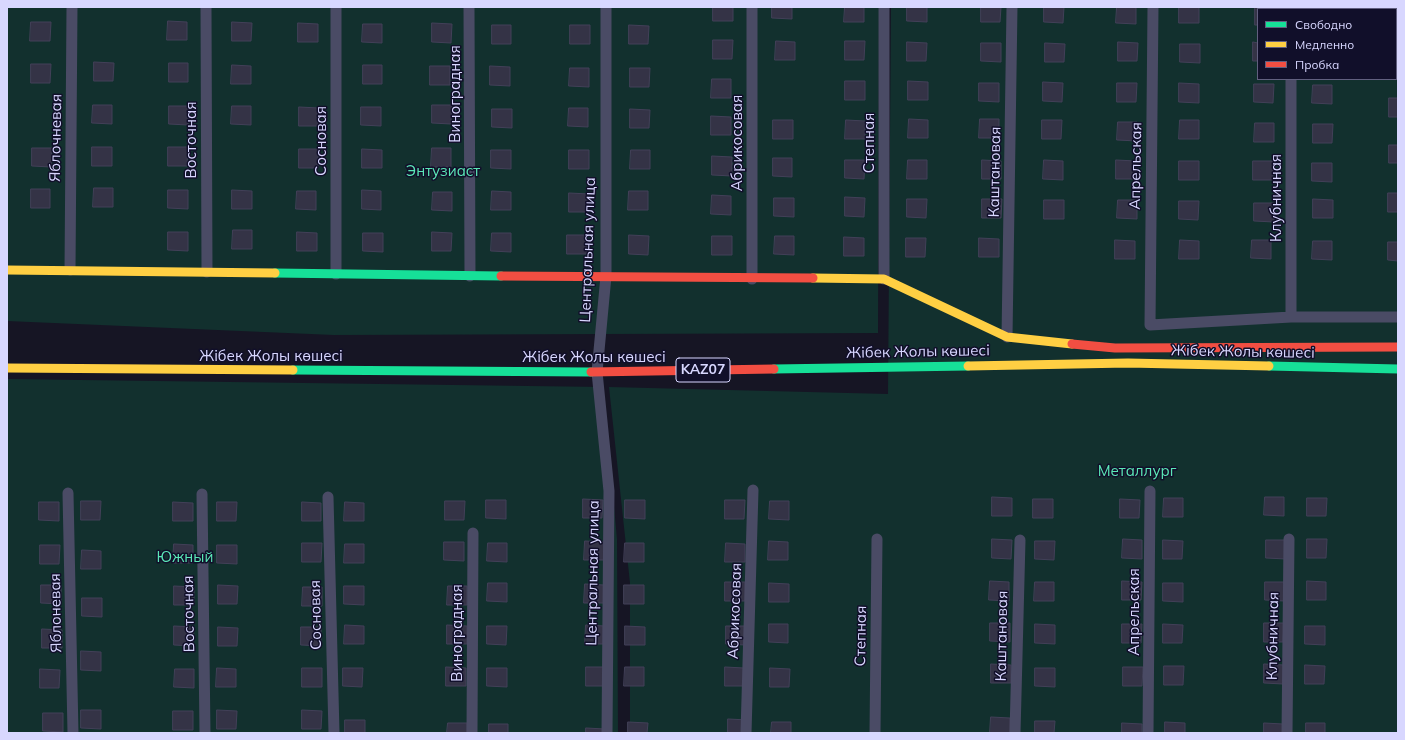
<!DOCTYPE html>
<html>
<head>
<meta charset="utf-8">
<style>
	body { margin:0 }
	#map { position:relative; width:1405px; height:740px; overflow:hidden; background:#161524; font-family:Mulish,sans-serif }
	canvas { display:block }
	.frame { position:absolute; inset:0; border:8px solid #d8d7ff; pointer-events:none }
	.legend { position:absolute; left:1257px; top:8px; width:140px; height:72px; box-sizing:border-box; background:#110f2a; border:1px solid #615f7f; margin:0; padding:5px 7px; list-style:none; font-size:12px; color:#d8d7ff }
	.legend li { display:flex; align-items:center; gap:8px; height:20px }
	.legend b { width:20px; border:1px solid #615f7f }
</style>
</head>
<body>
<div id="map">
<canvas width="1405" height="740"></canvas>
<div class="frame"></div>
<ul class="legend">
<li><b style="height:5px;background:#16e098"></b>Свободно</li>
<li><b style="height:5px;background:#ffcf43"></b>Медленно</li>
<li><b style="height:5px;background:#f24e42"></b>Пробка</li>
</ul>
</div>
<script>
const c = document.querySelector('canvas').getContext('2d');
c.lineJoin = 'round';
function fill(path, color) {
  c.fillStyle = color;
  c.fill(path, 'evenodd');
}
function trace(path, color, width, dash) {
  c.strokeStyle = color;
  c.lineWidth = width;
  c.lineCap = dash ? 'butt' : 'round';
  c.setLineDash(dash || []);
  c.stroke(path);
}
function label(font, color, halo, rows, align = 'center') {
  c.font = font + ' Mulish,sans-serif';
  c.lineWidth = 3;
  c.setLineDash([]);
  c.textBaseline = 'middle';
  c.strokeStyle = halo;
  c.fillStyle = color;
  for (const [text, x, y, turn = 0] of rows) {
    c.save();
    c.translate(x, y);
    c.rotate((+turn || 0) * Math.PI / 180);
    c.textAlign = isNaN(turn) ? turn : align;
    if (halo) c.strokeText(text, 0, 0);
    c.fillText(text, 0, 0);
    c.restore();
  }
}
fill(new Path2D(`
	M7 7H879L878 333 334 335 7 321Z
	M891 7H1398V733H630V583L609 387 888 394ZM1258 9H1396V79H1258Z
	M7 379 603 387 617 539 618 733H7Z`), '#12302e');
const building = new Path2D(`
	M713 7H733V21H713Z
	M772 7H792V19L772 18Z
	M845 7H864V22H844Z
	M907 7H927V22L907 21Z
	M981 7H1001L1000 22H981Z
	M1044 7H1064L1063 23 1044 22Z
	M1117 7H1136V24L1116 23Z
	M1179 7H1199V23H1179Z
	M1255 7H1275V9H1258V25H1255Z
	M1314 7H1334V9H1314Z
	M1389 7H1398V19H1396V9H1389Z
	M168 21 187 22V40H167Z
	M31 22H51L50 41H30Z
	M232 22 252 23 251 41H232Z
	M298 23 318 24V42H298Z
	M432 23 452 24 451 43 432 42Z
	M363 24H382V43L362 42Z
	M492 25H511V44H492Z
	M570 25H590V44H570Z
	M629 25 649 26 648 44H629Z
	M713 40H733L732 59H713Z
	M776 41 795 42V60H775Z
	M845 41H865L864 60H845Z
	M907 42 927 43 926 61H907Z
	M1118 42 1138 43 1137 61H1118Z
	M1253 42 1258 43V61H1253Z
	M981 43H1001V62L981 61Z
	M1045 43 1065 44 1064 62H1045Z
	M1180 44H1200V63L1180 62Z
	M1396 49 1398 50V68H1396Z
	M94 62 114 63 113 81H94Z
	M169 63H188V82H169Z
	M31 64H51L50 83H31Z
	M232 65 251 66V84H231Z
	M363 65H382V84H363Z
	M430 66H450V85H430Z
	M490 66 510 67V86L490 85Z
	M570 68H589V87L569 86Z
	M630 68H650L649 87H630Z
	M712 79H731V98H711Z
	M845 81H865V100H845Z
	M908 81 928 82V100H908Z
	M1043 82 1063 83 1062 102 1043 101Z
	M979 83H999V102L979 101Z
	M1117 83H1137L1136 102H1117Z
	M1179 83 1199 84V103L1179 102Z
	M1254 84H1274L1273 103 1254 102Z
	M1313 85H1332V104L1312 103Z
	M1389 98H1398V117H1389Z
	M93 105H112V124L92 123Z
	M432 105H452L451 124 432 123Z
	M169 106H189L188 125 169 124Z
	M232 106H251V125L231 124Z
	M299 107 319 108 318 126H299Z
	M361 107H381V126L361 125Z
	M569 108H588V127L568 126Z
	M492 109H512V128L492 127Z
	M630 109 650 110 649 128H630Z
	M711 116 731 117V135H711Z
	M909 119 928 120V138H908Z
	M980 119H999V138H979Z
	M773 120H793V139H773Z
	M846 120 865 121V139H845Z
	M1042 120H1062L1061 139H1042Z
	M1180 120H1199V139H1179Z
	M1118 122H1137V141L1117 140Z
	M1255 123H1274V142H1254Z
	M1313 124H1333L1332 143H1313Z
	M1389 145H1398V163H1389Z
	M92 147H112V166H92Z
	M168 147H188L187 166H168Z
	M32 148H52L51 167 32 166Z
	M432 148H451V167H431Z
	M299 149H318V168H299Z
	M362 149 382 150V168H362Z
	M491 150H511V169L491 168Z
	M569 150H589V169H569Z
	M631 150H650V169H630Z
	M712 156 732 157V176L712 175Z
	M773 158H792V177L773 176Z
	M845 160H865L864 179 845 178Z
	M908 160H927V179H907Z
	M982 160 1001 161V179H982Z
	M1044 160 1063 161V180L1043 179Z
	M1116 160 1136 161V179H1116Z
	M1179 161H1199V180H1179Z
	M1253 161H1273V180H1253Z
	M1312 163H1332V182L1312 181Z
	M94 188H113V207H93Z
	M31 189H50V208H31Z
	M168 190H188V209L168 208Z
	M232 190 252 191V209H232Z
	M362 190 381 191V210L362 209Z
	M297 191H316V210L296 209Z
	M492 191 511 192V210H491Z
	M629 191H648V210H628Z
	M433 192H452V211L432 210Z
	M569 193 589 194 588 212H569Z
	M1388 193H1398V212H1388Z
	M712 195 731 196V215L711 214Z
	M845 197 865 198 864 217 845 216Z
	M774 198H794V217L774 216Z
	M907 199H927L926 218 907 217Z
	M982 199H1002L1001 218H982Z
	M1313 199 1333 200V218H1313Z
	M1044 200H1064V219H1044Z
	M1118 200H1137V219L1117 218Z
	M1179 201H1199L1198 220 1179 219Z
	M1254 203H1274V222L1254 221Z
	M233 230H252V249H232Z
	M168 232H188V251L168 250Z
	M297 232 317 233V251H297Z
	M432 232 452 233 451 251H432Z
	M363 233H383V252L363 251Z
	M492 233H511V252L491 251Z
	M567 235H587V254H567Z
	M629 235 649 236 648 255 629 254Z
	M712 236H732V255H712Z
	M775 236H794V255L774 254Z
	M844 237 864 238V256H844Z
	M906 238H926L925 257H906Z
	M979 238 999 239V257H979Z
	M1115 240 1135 241V259H1115Z
	M1180 240 1199 241V259H1179Z
	M1252 240H1271V259L1251 258Z
	M1313 241H1332V260L1312 259Z
	M1388 242H1398V261L1388 260Z
	M992 497 1012 498V516H992Z
	M1265 497H1284V516L1264 515Z
	M1164 498H1183V517H1163Z
	M1307 498H1327L1326 516H1307Z
	M583 499 603 500 602 518H583Z
	M1033 499H1053V518H1033Z
	M1120 499 1140 500 1139 518H1120Z
	M486 500H506V519L486 518Z
	M625 500H645V519L625 518Z
	M725 500H745L744 519H725Z
	M81 501H101L100 520H81Z
	M445 501H465L464 520H445Z
	M770 501H789V520L769 519Z
	M39 502H59V521L39 520Z
	M173 502 193 503V521H173Z
	M217 502H237L236 521H217Z
	M302 502 321 503V521H302Z
	M345 502 364 503V521H344Z
	M992 539 1012 540 1011 559 992 558Z
	M1123 539 1142 540V559L1122 558Z
	M1307 539H1327L1326 558H1307Z
	M1163 540 1183 541 1182 559H1163Z
	M1266 540H1286V559L1266 558Z
	M585 541 604 542V560H584Z
	M769 541 788 542V560H768Z
	M1035 541H1055L1054 560 1035 559Z
	M444 542H464V561L444 560Z
	M302 543H322L321 562H302Z
	M488 543H507V562L487 561Z
	M625 543H644V562H624Z
	M726 543 745 544V562H725Z
	M174 544 193 545V563H173Z
	M345 544H364V563H344Z
	M40 545H60L59 564H40Z
	M217 545H237V564L217 563Z
	M82 550 101 551V569H81Z
	M990 581 1009 582V601L989 600Z
	M1122 581 1142 582 1141 600H1122Z
	M1307 581 1326 582V600H1307Z
	M725 582H745V601H725Z
	M1035 582H1054V601H1034Z
	M1265 582H1285L1284 601 1265 600Z
	M488 583H507V602L487 601Z
	M769 583 789 584V602H769Z
	M1163 583H1183V602L1163 601Z
	M585 584 604 585V603H584Z
	M41 585H61V604L41 603Z
	M218 585 238 586 237 604H218Z
	M624 585H644V604H624Z
	M174 586 194 587V605H174Z
	M344 586H364V605L344 604Z
	M448 586H467V605H447Z
	M303 587H322V606H302Z
	M82 598H102V617L82 616Z
	M990 623H1010V642L990 641Z
	M1264 623H1284L1283 642H1264Z
	M769 624H788V643L769 642Z
	M1035 624 1055 625V644L1035 643Z
	M1122 624H1142L1141 643H1122Z
	M1163 624 1183 625 1182 643H1163Z
	M345 625 364 626V644H344Z
	M447 625 467 626V644H447Z
	M586 625 605 626V644H585Z
	M174 626 194 627 193 646 174 645Z
	M487 626H507L506 645 487 644Z
	M625 626 645 627V645H625Z
	M726 626H746L745 645 726 644Z
	M1305 626H1325V645L1305 644Z
	M218 627 238 628 237 646H218Z
	M301 627H321V646L301 645Z
	M42 629 62 630V648H42Z
	M81 651 101 652V671L81 670Z
	M991 664 1011 665V683H991Z
	M1264 664 1284 665 1283 684 1264 683Z
	M1305 665 1325 666 1324 684H1305Z
	M1164 666H1184L1183 685H1164Z
	M446 667 466 668V686H446Z
	M586 667H606V686H586Z
	M625 667H644V686H624Z
	M725 667 744 668V686H725Z
	M1123 667H1143L1142 686H1123Z
	M217 668 236 669V687H216Z
	M302 668H322V687H302Z
	M343 668H363L362 687 343 686Z
	M487 668H507V687L487 686Z
	M770 668 790 669 789 687H770Z
	M1035 668H1055V687L1035 686Z
	M40 669 60 670 59 688H40Z
	M175 669H194V688L174 687Z
	M81 710H101V729L81 728Z
	M217 710 237 711 236 729H217Z
	M302 710 322 711 321 729H302Z
	M173 711H193V730H173Z
	M43 713H63V732L43 731Z
	M991 717 1010 718V733H990Z
	M728 719 748 720V733H728Z
	M345 720H365V733H345Z
	M1035 721H1055L1054 733H1035Z
	M628 722 648 723 647 733H628Z
	M772 722H791V733H771Z
	M1165 722 1185 723V733H1165Z
	M448 723H467V733H447Z
	M1122 723 1142 724V733H1122Z
	M1264 723 1283 724V733H1264Z
	M1306 723H1325V733H1306Z
	M489 724H508V733H489Z
	M586 728 605 729V733H586Z`);
fill(building, '#343346');
trace(building, '#424058', 1);
trace(new Path2D(`
	M206 7 207 272
	M336 7V274
	M469 7 470 276
	M606 7V276L597 372 609 491 607 733
	M752 7V279
	M1153 7 1150 325 1291 317H1398
	M1291 7V9
	M1291 79V317
	M70 270 72 7
	M884 279V7
	M1007 337 1012 7
	M68 493 73 733
	M202 494 205 733
	M328 497 334 733
	M472 733 473 533
	M746 733 753 490
	M875 733 877 539
	M1015 733 1020 540
	M1148 733 1150 491
	M1287 733 1289 539`), '#4a4b65', 11);
trace(new Path2D(`
	M275 273 501 276
	M1269 366 1398 369
	M774 369 968 366
	M293 370 591 372`), '#16e098', 9);
trace(new Path2D(`
	M7 270 275 273
	M813 278 884 279 1007 337 1072 344
	M968 366 1128 363 1269 366
	M7 368 293 370`), '#ffcf43', 9);
trace(new Path2D(`
	M501 276 813 278
	M1072 344 1115 348 1398 347
	M591 372 774 369`), '#f24e42', 9);
for (const [x, y, w] of [
	[703,370,54]
]) {
  const box = new Path2D();
  box.roundRect(x - w / 2, y - 12, w, 24, 3);
  c.fillStyle = '#110f2a';
  c.fill(box);
  trace(box, '#d8d7ff', 1);
}
label('bold 14px', '#d8d7ff', null, [
	["KAZ07",703,370]
]);
label('15px', '#d8d7ff', '#110f2a', [
	["Виноградная",455,94,-90],
	["Яблочневая",56,138,-89],
	["Восточная",191,140,-90],
	["Сосновая",321,141,-90],
	["Абрикосовая",737,143,-90],
	["Степная",869,143,-90],
	["Апрельская",1136,166,-89],
	["Каштановая",995,172,-89],
	["Клубничная",1276,198,-90],
	["Центральная улица",588,250,-88],
	["Жібек Жолы көшесі",918,352,-1],
	["Жібек Жолы көшесі",1243,352,1],
	["Жібек Жолы көшесі",271,356],
	["Жібек Жолы көшесі",594,357],
	["Центральная улица",593,573,-89],
	["Абрикосовая",735,611,-88],
	["Апрельская",1134,612,-90],
	["Яблоневая",56,613,-91],
	["Восточная",189,614,-91],
	["Сосновая",316,615,-91],
	["Виноградная",457,633,-90],
	["Степная",861,636,-89],
	["Каштановая",1002,636,-89],
	["Клубничная",1273,636,-89]
]);
label('15px', '#5be8b7', '#110f2a', [
	["Энтузиаст",443,171],
	["Металлург",1137,471],
	["Южный",185,557]
]);
</script>
</body>
</html>
